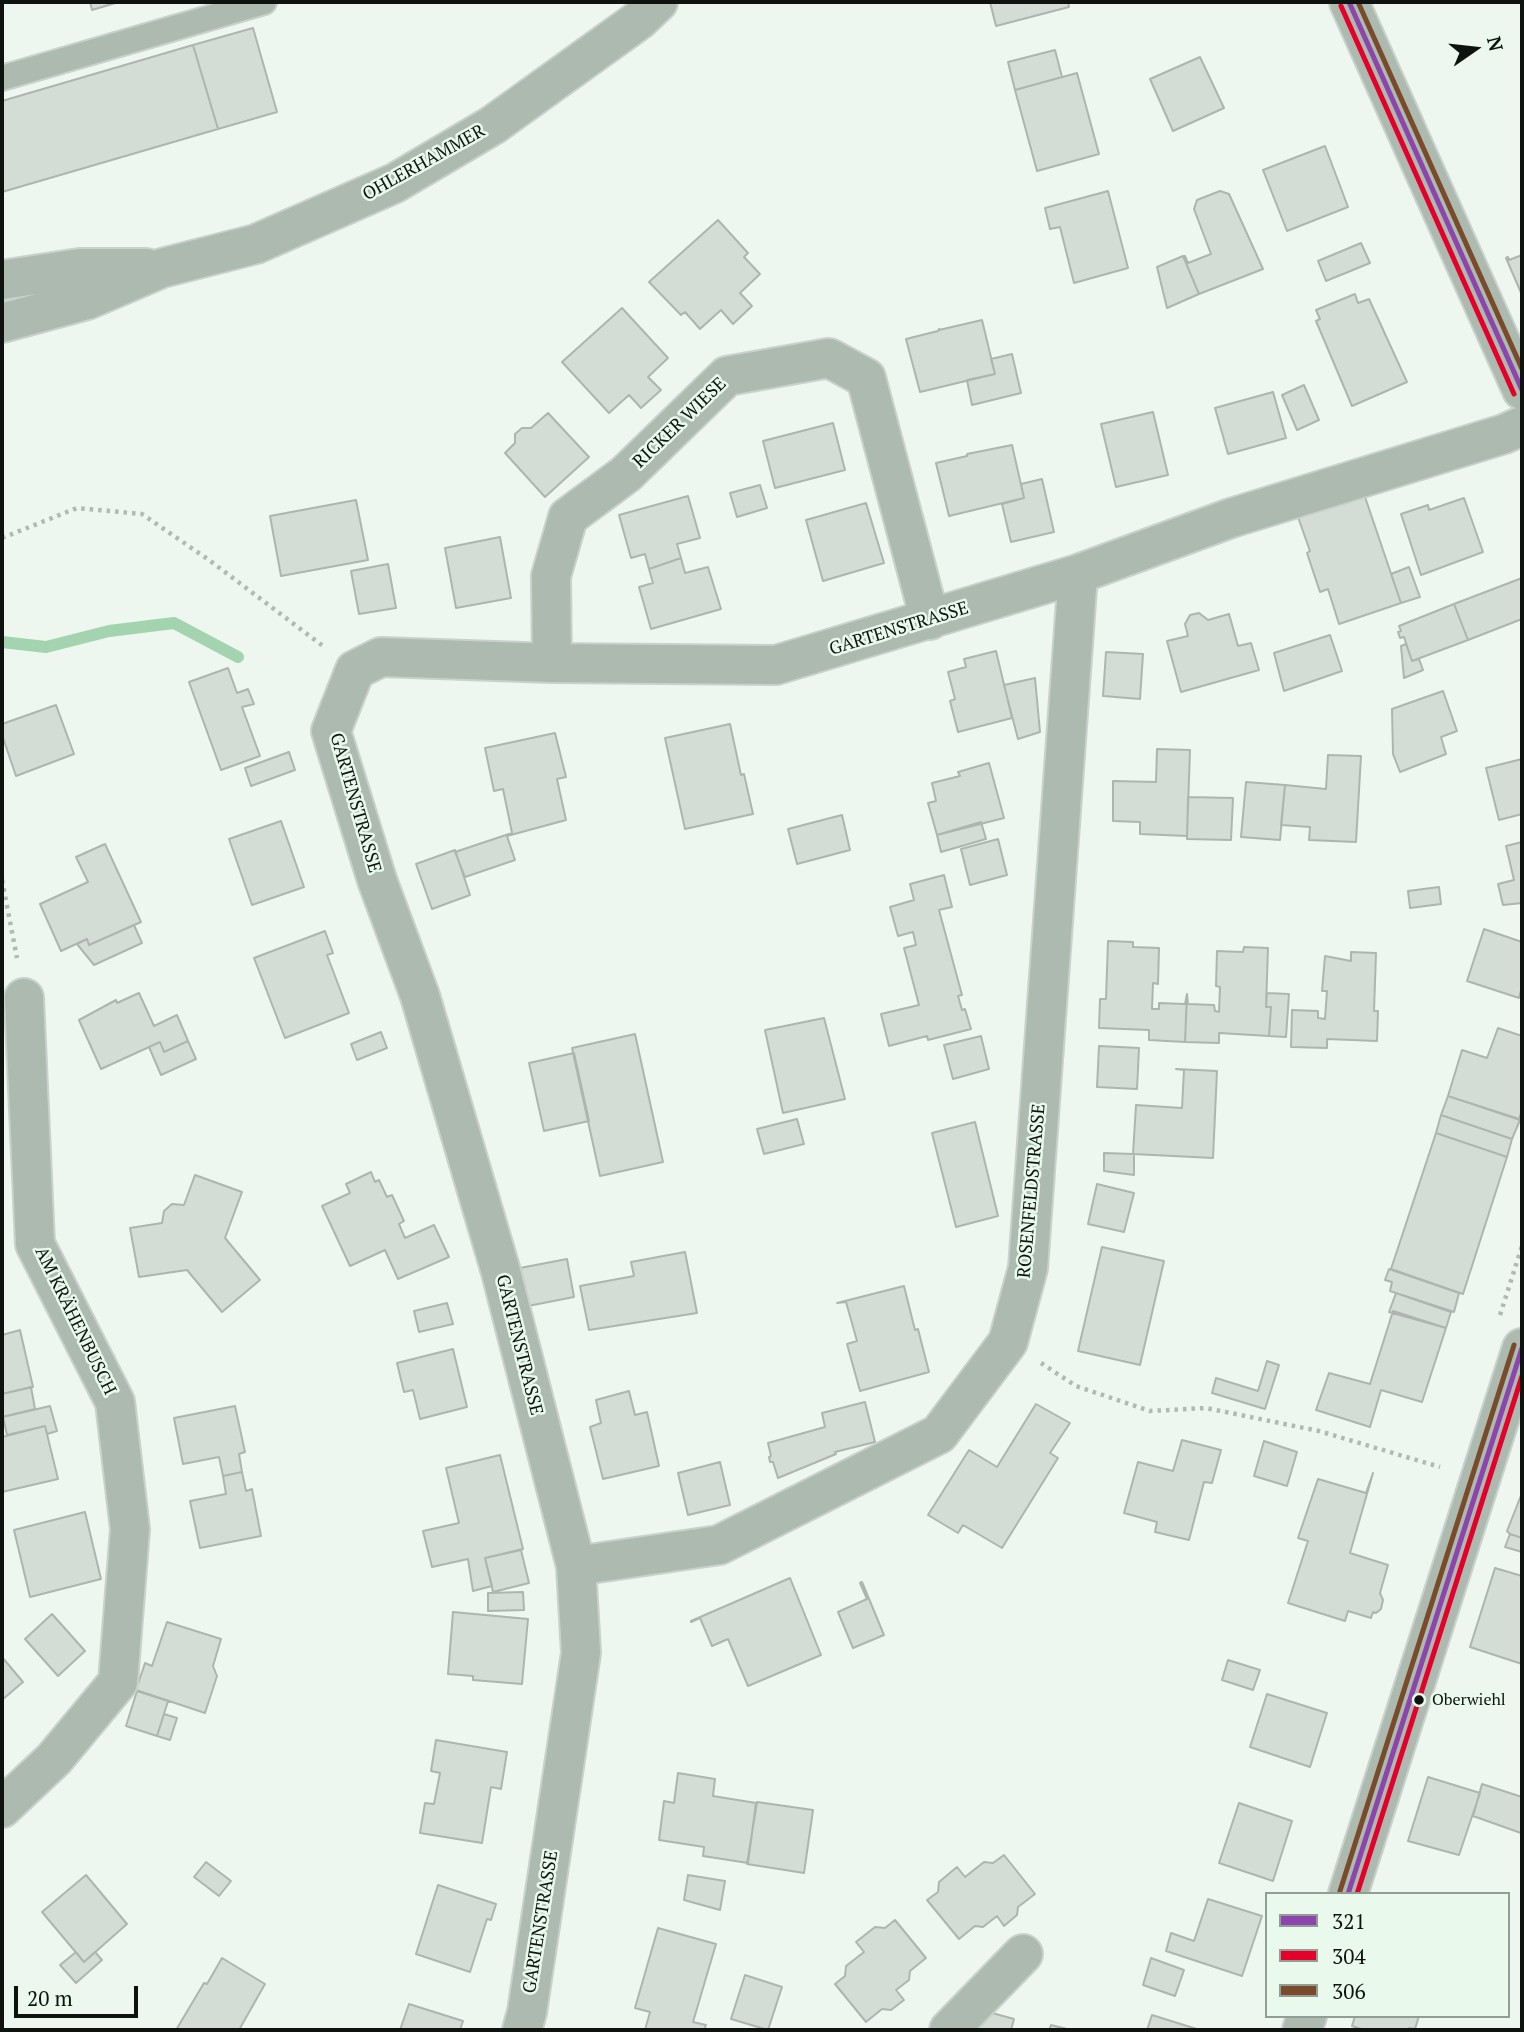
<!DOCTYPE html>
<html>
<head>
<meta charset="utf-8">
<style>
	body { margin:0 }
	#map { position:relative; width:1524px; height:2032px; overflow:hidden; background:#edf6ef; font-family:"PT Serif",serif }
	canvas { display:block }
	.frame { position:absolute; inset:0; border:4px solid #0e130f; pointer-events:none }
	.legend { position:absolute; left:1265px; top:1892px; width:245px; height:126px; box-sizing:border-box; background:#e9faec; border:2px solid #919e94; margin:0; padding:9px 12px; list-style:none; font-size:21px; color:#0e130f }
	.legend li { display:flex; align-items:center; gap:14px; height:35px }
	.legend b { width:35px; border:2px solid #919e94 }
	.north { position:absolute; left:1440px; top:14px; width:70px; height:70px; -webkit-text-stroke:5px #e9faec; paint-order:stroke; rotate:76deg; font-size:19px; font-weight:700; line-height:28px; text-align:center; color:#0e130f }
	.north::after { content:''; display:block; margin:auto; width:24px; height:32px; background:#0e130f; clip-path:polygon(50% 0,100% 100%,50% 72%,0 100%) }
	.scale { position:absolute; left:14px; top:1986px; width:124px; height:32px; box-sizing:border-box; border:4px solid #0e130f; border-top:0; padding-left:9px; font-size:21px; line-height:24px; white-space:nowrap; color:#0e130f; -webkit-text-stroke:5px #e9faec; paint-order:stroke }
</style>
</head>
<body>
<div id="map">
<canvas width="1524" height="2032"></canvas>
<div class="frame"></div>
<ul class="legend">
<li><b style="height:9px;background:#8e44ad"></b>321</li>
<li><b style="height:9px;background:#e4002b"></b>304</li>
<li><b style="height:9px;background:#7a4b2a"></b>306</li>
</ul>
<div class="north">N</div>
<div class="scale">20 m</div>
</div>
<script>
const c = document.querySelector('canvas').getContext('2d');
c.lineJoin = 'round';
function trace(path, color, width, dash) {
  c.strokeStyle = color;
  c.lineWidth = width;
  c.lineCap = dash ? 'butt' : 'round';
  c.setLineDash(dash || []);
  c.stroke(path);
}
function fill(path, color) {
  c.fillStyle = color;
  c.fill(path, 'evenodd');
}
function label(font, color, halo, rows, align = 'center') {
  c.font = font + ' "PT Serif",serif';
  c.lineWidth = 5;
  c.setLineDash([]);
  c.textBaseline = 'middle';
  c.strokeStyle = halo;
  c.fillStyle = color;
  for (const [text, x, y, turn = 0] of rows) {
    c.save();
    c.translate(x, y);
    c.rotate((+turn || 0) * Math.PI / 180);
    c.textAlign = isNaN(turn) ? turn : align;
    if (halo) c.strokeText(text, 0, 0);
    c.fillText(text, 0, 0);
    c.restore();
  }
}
trace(new Path2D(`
	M2 642 46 647 109 631 174 623 238 657`), '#a4d4af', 12);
const building = new Path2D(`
	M90 2H119L92 10Z
	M990 2H1068L1069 7 996 26Z
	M253 28 277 112 218 129 193 45Z
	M193 45 218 129 2 192V101Z
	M1055 50 1062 77 1015 90 1008 62Z
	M1200 57 1224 108 1173 131 1150 79Z
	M1077 73 1099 154 1037 171 1015 90Z
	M1325 146 1348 207 1287 231 1263 170Z
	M1108 191 1128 268 1074 283 1060 227 1050 229 1045 208Z
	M1220 191 1229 194 1263 269 1199 294 1183 256H1185L1188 263 1211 254 1194 209 1197 200Z
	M718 220 748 253 744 257 760 274 740 293 752 306 733 324 721 310 700 329 685 312 681 315 649 282Z
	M1361 243 1370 263 1326 281 1318 261Z
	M1522 255V295L1506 258 1508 257 1509 260Z
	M1183 256 1199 294 1167 308 1157 267Z
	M1355 294 1358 303 1369 299 1407 382 1352 406 1316 321 1320 319 1316 310Z
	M622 308 668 358 648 377 661 390 641 408 629 395 609 413 562 362Z
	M982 320 995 374 920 392 906 339 938 331 939 329V330Z
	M1012 354 1021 393 972 405 967 380 995 374 991 359Z
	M1304 385 1319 420 1297 430 1282 395Z
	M1273 392 1286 438 1228 454 1215 408Z
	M1153 412 1168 475 1116 487 1101 424Z
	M548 413 589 457 545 497 505 453 515 443V434L522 428H531Z
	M833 423 845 470 775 488 763 441Z
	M1012 445 1024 498 949 516 936 463 967 456V454Z
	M1042 479 1054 532 1011 542 1002 504 1024 498 1021 484Z
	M760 485 767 508 737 517 730 493Z
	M1364 494 1401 603 1339 624 1328 589 1320 592 1307 553 1310 551 1298 517Z
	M688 496 700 538 677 544 681 558 649 569 645 554 631 558 619 515Z
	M1464 498 1483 552 1421 575 1401 514 1428 505 1429 510Z
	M356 500 368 560 281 576 270 516Z
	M866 503 884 563 823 581 806 520Z
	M500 537 511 598 456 608 445 548Z
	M681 558 685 573 708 567 721 609 651 629 639 587 653 583 649 569Z
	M388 564 396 608 359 614 351 571Z
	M1409 567 1420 597 1401 603 1391 574Z
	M1522 578V619L1468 640 1454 604Z
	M1454 604 1468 640 1412 661 1404 637 1400 638 1398 632 1401 631 1399 626Z
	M1199 613 1208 620 1229 614 1238 646 1251 643 1259 670 1181 692 1167 641 1188 636 1185 624 1190 615Z
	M1330 635 1342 671 1284 691 1274 653Z
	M1406 644 1412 661 1419 659 1423 670 1404 678 1401 646Z
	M996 651 1012 718 958 732 950 701 955 699 948 672 966 667 964 659Z
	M1106 652 1143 654 1140 699 1103 696Z
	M228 668 237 693 248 689 254 704 242 707 260 756 221 770 189 682Z
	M1035 678 1040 732 1018 739 1004 685Z
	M1443 691 1457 731 1441 737 1446 754 1400 772 1393 754 1392 709Z
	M56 705 74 754 16 776 2 735V724Z
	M730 724 741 775 744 774 753 814 685 829 665 738Z
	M555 733 566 777 557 779 566 820 507 836 515 860 465 877 455 852 512 833 503 789 494 791 485 748Z
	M1157 749 1190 750 1187 836 1140 834V822L1113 821V781L1156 782Z
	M289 752 295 770 251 786 245 768Z
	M1328 755 1361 756 1356 842 1309 840 1310 827 1281 825 1285 785 1326 789Z
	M1522 759V814L1499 820 1486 768Z
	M989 763 1004 818 937 835 928 803 936 801 932 783 960 776 958 772Z
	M1246 782 1285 785 1280 840 1241 837Z
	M1188 797 1233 798 1231 840 1187 839Z
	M842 815 850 850 797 864 788 829Z
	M281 821 304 887 252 905 229 839Z
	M981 822 986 839 941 852 937 835Z
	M998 839 1007 875 970 885 961 849Z
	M1522 842V903L1503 905 1498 884 1514 880 1506 846Z
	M105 844 141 922 89 945 87 939 61 951 40 904 88 882 76 857Z
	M455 850 470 895 432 909 416 864Z
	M944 875 952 907 939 910 962 995 958 996 962 1010 965 1009 971 1029 928 1040 927 1036 889 1046 881 1014 919 1005 904 948 916 945 913 932 898 936 890 907 914 900 910 884Z
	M1439 887 1441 904 1410 908 1408 891Z
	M134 925 142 943 94 965 77 944 87 939 89 945Z
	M1484 929 1522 942V987L1519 998 1467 981Z
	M325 931 333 953 327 955 349 1013 285 1038 254 958Z
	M1108 941 1133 942V947L1159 948 1158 984 1153 983 1152 1009H1159V1003L1185 1004 1187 994 1185 1042 1149 1040V1030L1099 1028 1100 999H1106Z
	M1244 947 1268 948 1266 1007H1271L1269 1036 1219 1033V1043L1185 1042 1187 994 1188 1004 1214 1005 1215 1011 1219 1012 1220 987 1216 986 1217 951 1243 952Z
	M1351 952 1376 953 1374 1011H1378L1377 1041 1327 1039V1048L1291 1047 1292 1010 1318 1011V1018L1325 1019 1327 991H1322L1325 956 1351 961Z
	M139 993 154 1026 177 1015 188 1041 164 1052 160 1042 101 1069 79 1020 116 1000 117 1003Z
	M1267 993 1289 994 1286 1037 1269 1036 1271 1007H1266Z
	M824 1018 845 1099 783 1113 765 1030Z
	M1498 1028 1522 1036V1110L1519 1119 1448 1096 1462 1050 1487 1058Z
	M381 1032 387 1048 357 1060 351 1044Z
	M635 1034 663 1162 600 1176 572 1048Z
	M981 1036 989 1069 953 1079 944 1045Z
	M188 1041 196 1059 161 1075 149 1047 160 1042 164 1052Z
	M1099 1046 1139 1048 1137 1089 1097 1087Z
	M574 1053 589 1121 544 1131 529 1063Z
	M1176 1069 1217 1071 1213 1158 1133 1154 1136 1105 1182 1108 1184 1070Z
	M1448 1096 1520 1120 1512 1139 1441 1115Z
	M1441 1115 1512 1139 1507 1157 1436 1133Z
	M797 1119 804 1144 764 1154 757 1129Z
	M975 1122 998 1216 956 1227 932 1133Z
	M1436 1133 1507 1157 1463 1294 1391 1269Z
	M1104 1153 1134 1154V1175L1104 1171Z
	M371 1172 375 1182 379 1180 387 1197 392 1195 404 1221 399 1224 405 1238 434 1225 449 1257 398 1279 385 1250 350 1266 322 1206 350 1193 346 1184Z
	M195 1175 242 1192 225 1238 260 1280 222 1312 187 1270 139 1277 130 1228 162 1223 164 1211 172 1204 184 1205Z
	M1097 1184 1134 1193 1124 1232 1088 1224Z
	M1102 1247 1164 1261 1140 1365 1078 1351Z
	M685 1252 697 1313 589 1330 580 1286 634 1276 631 1262Z
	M567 1259 574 1297 528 1306 520 1268Z
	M1389 1269 1459 1293 1454 1312 1390 1291 1392 1282 1385 1280Z
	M904 1286 915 1330 918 1329 929 1372 860 1391 847 1344 857 1341 846 1302 837 1303Z
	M1396 1293 1451 1312 1446 1328 1389 1312Z
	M447 1303 453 1324 419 1332 414 1311Z
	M1393 1311 1446 1328 1422 1402 1381 1390 1370 1427 1316 1410 1329 1373 1370 1384Z
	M20 1330 33 1387 2 1394V1335Z
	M453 1349 467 1407 420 1419 413 1390 404 1392 397 1363Z
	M1267 1361 1279 1365 1265 1409 1212 1393 1216 1378 1258 1391Z
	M31 1387 35 1409 2 1417V1394Z
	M629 1391 635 1415 647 1412 659 1466 603 1479 590 1427 601 1423 596 1400Z
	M865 1402 875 1442 835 1452 836 1454 778 1478 773 1462H770L769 1457 771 1456 768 1443 825 1427 822 1413Z
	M1036 1404 1070 1423 1050 1453 1058 1458 1002 1548 963 1525 958 1533 928 1515 969 1450 997 1467Z
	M50 1406 57 1431 47 1434 45 1426 7 1435 3 1417Z
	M235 1406 245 1452 239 1454 242 1472 223 1476 219 1457 183 1464 174 1418Z
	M45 1426 58 1479 2 1492V1437Z
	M1182 1440 1221 1450 1212 1483 1204 1482 1189 1540 1155 1532 1157 1522 1124 1513 1138 1462 1173 1471Z
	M1264 1441 1297 1452 1287 1486 1254 1476Z
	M500 1455 523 1549 485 1558 492 1586 473 1591 468 1559 432 1567 423 1531 459 1523 446 1468Z
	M720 1462 730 1505 688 1515 678 1473Z
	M242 1472 246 1491 252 1489 261 1536 200 1548 190 1501 226 1494 223 1476Z
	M1373 1473 1350 1553 1388 1565 1380 1593 1383 1600 1381 1609 1376 1613 1373 1612 1371 1618 1348 1611 1345 1621 1288 1603 1308 1541 1298 1538 1318 1479 1366 1493Z
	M1522 1493V1538L1510 1534 1507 1531Z
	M85 1512 101 1579 30 1597 14 1530Z
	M1510 1534 1522 1538V1552L1505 1547Z
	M521 1550 529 1583 493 1592 485 1558Z
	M1495 1568 1522 1576V1664L1470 1647Z
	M790 1578 821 1655 748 1686 728 1639 712 1646 700 1618 691 1622V1621Z
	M862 1582 884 1635 853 1648 838 1612 867 1599 860 1583Z
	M523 1592 524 1610 488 1611V1593Z
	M453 1612 528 1619 522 1684 473 1680V1676L448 1674Z
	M52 1614 85 1651 58 1676 25 1639Z
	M167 1622 221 1639 213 1666 217 1676 205 1713 136 1690 145 1663 152 1666Z
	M2 1657 23 1682 2 1700Z
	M1228 1660 1260 1670 1253 1690 1222 1680Z
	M137 1691 168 1701 157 1736 126 1726Z
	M1267 1694 1327 1713 1310 1767 1250 1747Z
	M164 1714 177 1718 170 1740 157 1736Z
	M436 1740 507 1752 501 1789 491 1787 482 1843 420 1833 425 1803 434 1804 440 1773 431 1771Z
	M678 1773 715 1779 713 1796 756 1803 748 1863 703 1856 704 1847 659 1840 664 1801 674 1803Z
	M1428 1777 1480 1793 1459 1855 1408 1841Z
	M1482 1784 1522 1797 1521 1837V1833L1473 1816Z
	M757 1802 813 1810 804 1873 747 1864Z
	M1239 1803 1292 1821 1273 1881 1219 1863Z
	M1004 1855 1035 1894 1018 1907 1017 1915 1004 1926 997 1916 983 1927 975 1926 959 1939 927 1900 938 1892 939 1882 957 1867 965 1877 984 1862 993 1863Z
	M206 1862 231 1881 219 1896 194 1877Z
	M86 1875 127 1924 84 1962 42 1912Z
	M688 1875 725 1881 720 1910 684 1900Z
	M438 1885 496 1904 491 1920 487 1919 470 1972 416 1954Z
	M1208 1899 1262 1916 1242 1976 1166 1951 1171 1933 1194 1941Z
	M895 1920 926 1958 910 1971 909 1980 896 1990 904 2000 891 2010 882 2009 866 2022 835 1984 845 1976 846 1966 864 1952 856 1942 875 1927 885 1928Z
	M658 1928 716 1944 693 2022 706 2025 704 2030H645L650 2012 635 2008Z
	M76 1952 84 1962 95 1952 102 1960 76 1983 60 1965Z
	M222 1958 265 1984 239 2030H176L204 1983 207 1984Z
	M1151 1958 1184 1970 1175 1996 1143 1985Z
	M745 1975 782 1987 768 2030 731 2019Z
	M409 2004 463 2021 460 2030H400Z
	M981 2010 1014 2019 1011 2030H976Z
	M1152 2015 1200 2030H1147Z
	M1355 2016H1419L1415 2029 1409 2028 1408 2030H1364L1352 2026Z
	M1051 2025 1071 2030H1049Z`);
fill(building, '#d4dcd6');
trace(building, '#aeb5b0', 2);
const service = new Path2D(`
	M2 78 264 2`);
const minor = new Path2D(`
	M1349 2 1522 390
	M552 663 551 576 568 517 626 474 727 376 829 358 866 378 930 620
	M576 1566 719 1545 939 1434 1008 1342 1028 1268 1078 574
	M2 1808 54 1759 118 1682 130 1529 115 1402 35 1244 24 998
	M1348 1894 1522 1348
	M522 2030 527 2012 581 1653 576 1566 501 1272 420 996 377 880 331 731 355 670 381 657 552 663 776 665 1078 574 1231 518 1504 434 1522 426
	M949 2030 1023 1954
	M1302 2030 1307 2016`);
const tertiary = new Path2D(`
	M2 280 80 268H146
	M2 323 87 300 162 268 256 244 395 183 493 125 639 20 658 2`);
trace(service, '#cad1cc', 28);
trace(minor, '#cad1cc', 42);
trace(tertiary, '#cad1cc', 42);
trace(new Path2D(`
	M2 538 77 508 142 514 209 560 323 646
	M2 880 17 958
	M1500 1315 1522 1246
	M1041 1363 1076 1386 1150 1411 1206 1408 1319 1431 1440 1467`), '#afbab2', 4.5, [3.5, 5]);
trace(service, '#acbaaf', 24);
trace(minor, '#acbaaf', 38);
trace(tertiary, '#acbaaf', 38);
trace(new Path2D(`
	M1349 2 1522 390
	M1348 1894 1522 1348`), '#8e44ad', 5);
trace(new Path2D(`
	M1341 6 1514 394
	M1357 1894 1522 1376`), '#e4002b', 5);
trace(new Path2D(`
	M1358 2 1522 369
	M1340 1891 1514 1345`), '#7a4b2a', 5);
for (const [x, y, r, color] of [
	[1419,1700,6,"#0e130f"]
]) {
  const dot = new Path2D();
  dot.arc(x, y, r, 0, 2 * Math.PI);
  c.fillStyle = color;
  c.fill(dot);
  trace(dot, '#e9faec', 2.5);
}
label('16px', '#0e130f', '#e9faec', [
	["Oberwiehl",1432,1700]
], 'left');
label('18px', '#0e130f', '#e9faec', [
	["OHLERHAMMER",424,163,-29],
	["RICKER WIESE",680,423,-44],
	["GARTENSTRASSE",899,629,-17],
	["GARTENSTRASSE",355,803,74],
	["ROSENFELDSTRASSE",1032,1191,-85],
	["AM KRÄHENBUSCH",75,1321,64],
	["GARTENSTRASSE",519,1345,76],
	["GARTENSTRASSE",541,1922,-81]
]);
</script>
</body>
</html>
